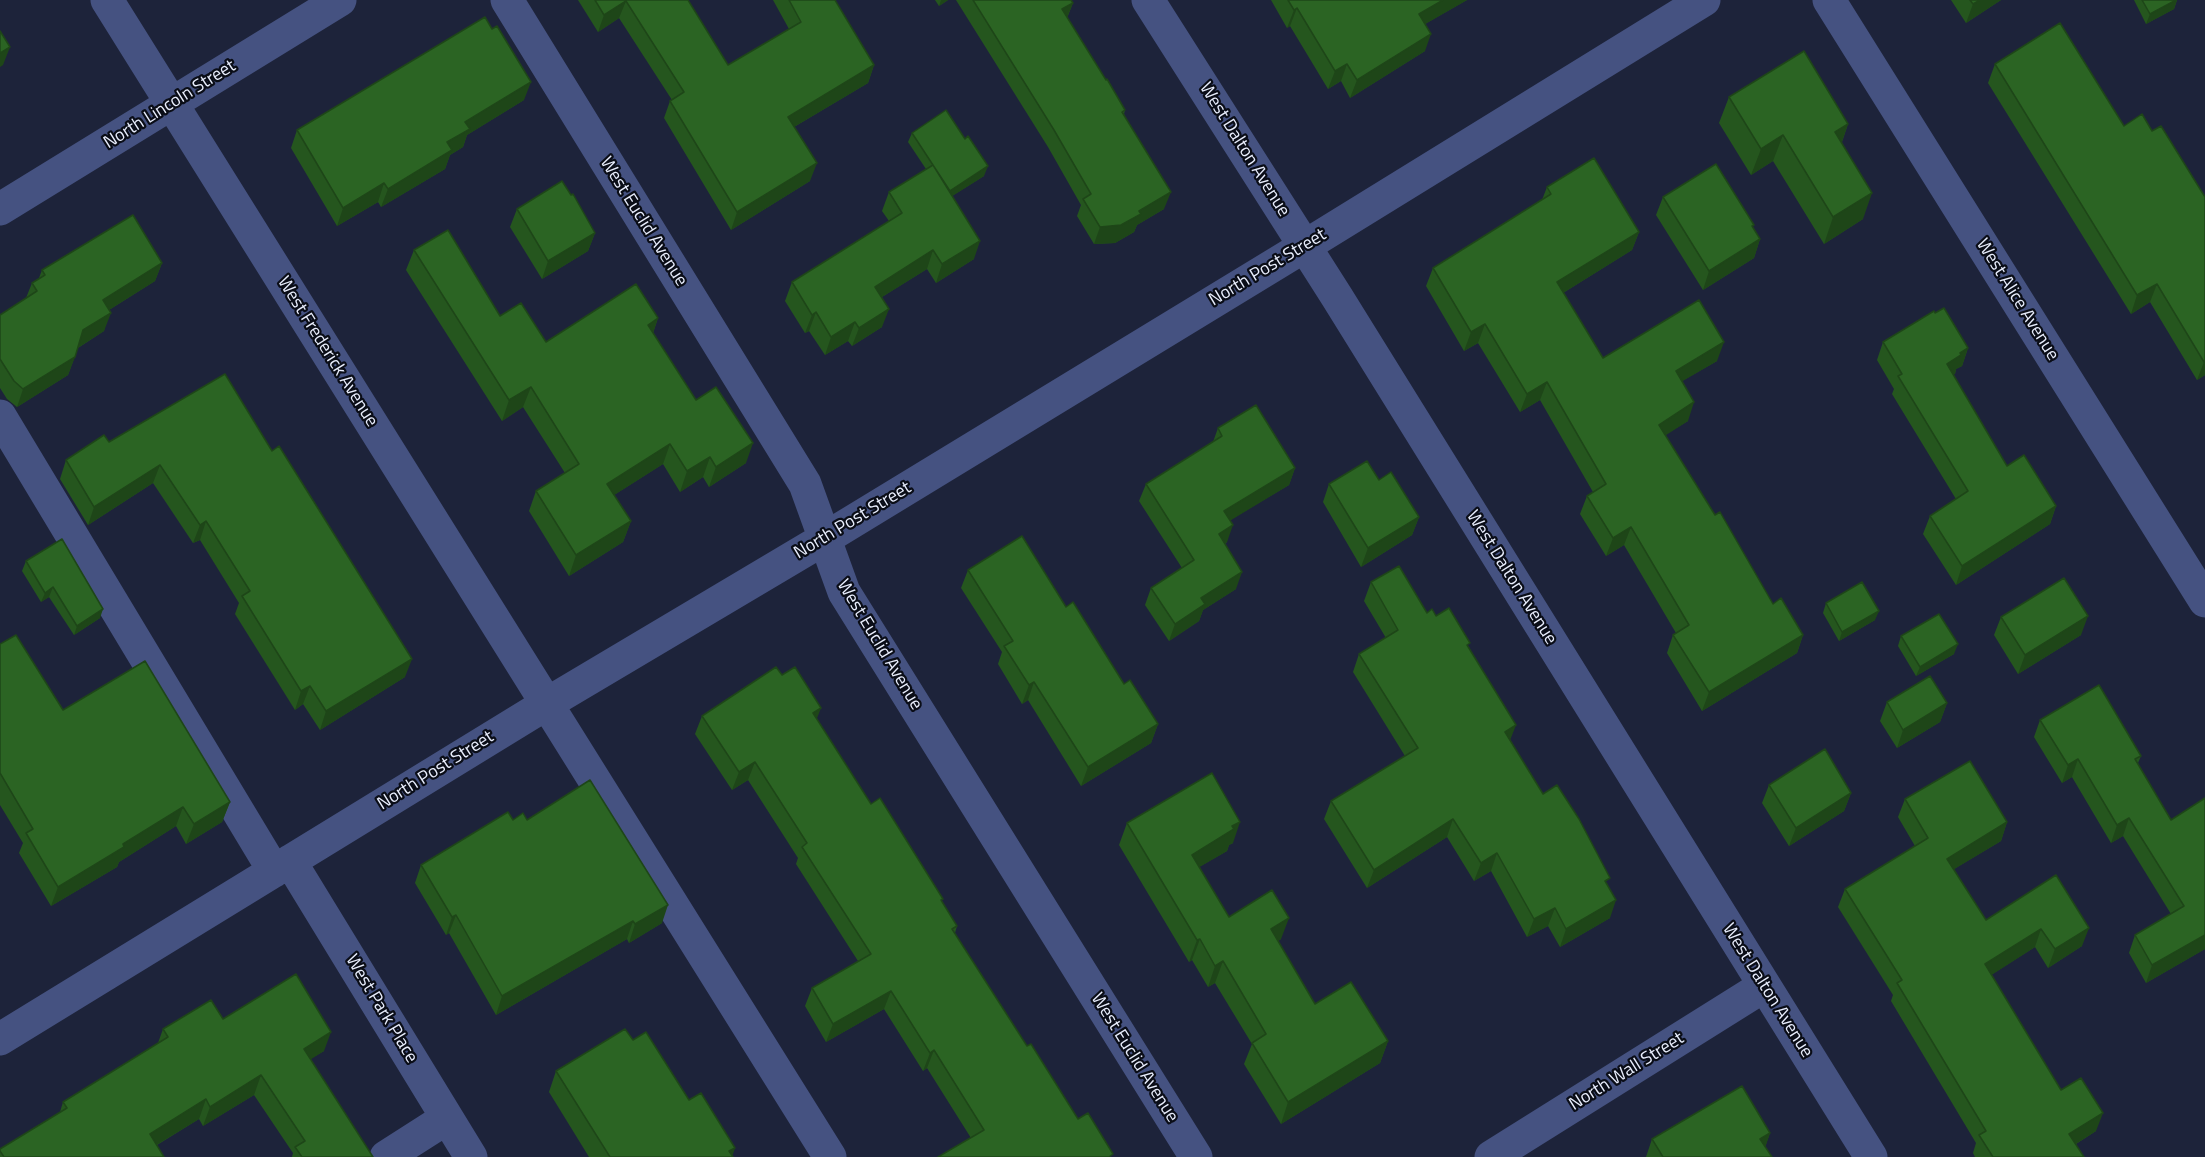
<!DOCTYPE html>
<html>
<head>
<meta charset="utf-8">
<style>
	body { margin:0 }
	canvas { display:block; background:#1d233a }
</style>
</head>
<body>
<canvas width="2205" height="1157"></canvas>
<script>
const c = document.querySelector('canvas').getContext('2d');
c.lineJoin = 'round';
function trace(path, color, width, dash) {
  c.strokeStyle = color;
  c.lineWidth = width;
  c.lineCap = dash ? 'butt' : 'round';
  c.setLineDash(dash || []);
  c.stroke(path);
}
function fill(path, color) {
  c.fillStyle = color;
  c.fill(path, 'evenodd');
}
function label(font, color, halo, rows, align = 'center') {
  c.font = font + ' "Titillium Web",sans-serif';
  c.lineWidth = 4.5;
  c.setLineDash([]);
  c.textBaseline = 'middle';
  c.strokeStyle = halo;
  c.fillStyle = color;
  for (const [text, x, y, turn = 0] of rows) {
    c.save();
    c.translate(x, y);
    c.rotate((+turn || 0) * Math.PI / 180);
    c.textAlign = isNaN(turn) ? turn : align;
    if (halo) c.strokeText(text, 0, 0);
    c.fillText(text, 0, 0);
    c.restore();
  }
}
trace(new Path2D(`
	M107 0 830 1157
	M507 0 805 484 844 592 1196 1157
	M1148 0 1337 297 1871 1157
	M1829 0 2205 601
	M0 209 340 0
	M0 416 274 871
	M290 861 471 1157
	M0 1039 548 703 824 539 1305 246 1704 0
	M386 1157 447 1118
	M1491 1157 1764 986`), '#455281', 33);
fill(new Path2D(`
	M578 0H688L728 65 789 29 773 0H835L874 65 868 83 794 127 810 181 731 230 664 118 670 101 672 100 619 18 598 32Z
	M935 0H948L939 6Z
	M956 0H1071L1073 3 1067 18 1125 110 1124 114 1164 209 1137 225 1134 232 1115 243 1094 244 1077 216 1081 205 1048 147Z
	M1271 0H1467L1425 24V51L1350 98 1341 81 1328 89 1290 26 1287 28Z
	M1951 0H2001L1966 23Z
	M2134 0H2177L2174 9 2146 24Z
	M1995 64 2124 126 2152 131 2205 197V375L2197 380 2150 302 2131 314 1988 83Z
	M1729 97 1848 124 1842 142 1863 219 1824 244 1773 161 1751 175 1719 123Z
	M524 100 467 135 463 147 450 155 445 169 381 207 378 202 337 226 291 148 297 130Z
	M912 133 984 176 952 196 974 259 936 283 927 269 882 297V327L852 346 848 341 825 355 809 331 805 333 785 301 792 282 889 221 882 211 889 192 926 169 908 142Z
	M1547 187 1639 232 1632 250 1563 293 1603 358 1717 361 1682 381 1688 421 1665 435 1715 515 1773 604 1803 635 1797 653 1702 711 1667 653 1673 635 1676 633 1624 545 1606 556 1580 514 1587 496 1593 492 1540 400 1520 412 1478 343 1464 351 1426 286 1433 268 1542 200Z
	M1663 197 1753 227 1760 239 1754 258 1703 290 1656 215Z
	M517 209 595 233 588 251 542 279 510 227Z
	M414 250 500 316 546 342 658 318 653 333 696 400 746 463 709 487 703 477 680 492 663 464 614 495 631 521 623 542 569 576 529 511 536 491 565 473 523 407 502 421 406 270Z
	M162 263 155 281 109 310 104 331 78 348 68 375 17 407 7 399 0 388V315L26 298 32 283 39 278 42 270Z
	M1883 342 1968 348 1962 366 1956 369 1955 374H1953L2007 466 2056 506 2050 524 1956 585 1923 534 1930 516 1956 499 1892 394 1894 389 1877 360Z
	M225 374 405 677 320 730 303 704 295 710 235 614 239 603 200 540 193 543 153 483 88 525 60 479 66 460 109 442Z
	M1218 428 1295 468 1289 485 1230 520 1227 542 1225 544 1236 589 1203 610 1199 621 1169 641 1145 605 1151 588 1182 568 1139 501 1146 484 1213 442Z
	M1379 480 1419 517 1412 535 1361 567 1323 502 1329 484Z
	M26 561 100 618 74 635 49 597 41 602 22 571Z
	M968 570 1066 607 1124 684 1158 724 1151 743 1081 786 1028 700 1022 704 998 664 1002 652 961 588Z
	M1371 582 1427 613 1436 616 1469 647 1510 741 1543 794 1608 885 1610 918 1560 947 1548 926 1527 937 1491 871 1474 881 1447 837 1367 888 1324 819 1331 801 1405 756 1353 672 1359 654 1386 638 1364 601Z
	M1826 603 1875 620 1839 641 1823 613Z
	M2001 617 2081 635 2018 674 1994 635Z
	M1901 636 1954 654 1916 676 1898 646Z
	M0 644 63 710 230 802 222 822 186 844 176 826 119 862 117 867 51 906 19 853 23 843 0 805Z
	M1887 702 1947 703 1940 722 1897 748 1880 721Z
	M702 716 817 719 871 804 942 901 957 926 955 933 1027 1046 1078 1119 1113 1154 971 1138 927 1068 923 1071 884 1009 826 1042 805 1006 812 988 858 961 796 864 798 858 748 780 732 790 695 734Z
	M2040 720 2141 756 2138 763 2205 949 2146 983 2129 953 2135 935 2171 914 2123 836 2111 843 2072 777 2062 783 2034 737Z
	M1769 785 1851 793 1844 811 1789 846 1762 803Z
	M1905 799 2007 822 2001 841 1954 869 1986 920 2056 875 2082 946 2048 968 2035 947 1991 975 2061 1090 2096 1131 2076 1144 2084 1157H1975L1973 1153 1976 1143 1891 1001 1893 995 1838 907 1845 889 1915 846 1898 817Z
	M513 820H527L662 923 629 943 627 939 496 1015 449 933 446 935 415 883 421 865Z
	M1127 823 1233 843 1229 845 1227 851 1199 867 1229 917 1281 939 1278 941 1315 1004 1388 1041 1380 1063 1281 1124 1244 1064 1252 1044 1215 983 1208 987 1192 960 1189 962 1119 845Z
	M223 1019 324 1051 310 1059 373 1157H292L293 1153 254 1095 203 1126 199 1119 157 1145 164 1157H0V1149L60 1112 63 1102 158 1043 163 1029Z
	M633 1040 689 1100 733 1157H589L549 1092 556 1071Z
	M1770 1133 1765 1147 1772 1157H1646L1652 1139Z`), '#25561e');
fill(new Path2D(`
	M941 0H948L939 6Z
	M1443 0H1467L1413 31 1419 14Z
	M1980 0H2001L1966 23 1973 4Z
	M2176 0H2177L2174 9 2146 24 2150 14Z
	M626 1 619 18 598 32 604 15Z
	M1073 3 1066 20 1062 9Z
	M1297 8 1290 26 1287 28 1294 10Z
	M1431 34 1425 51 1350 98 1357 80Z
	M10 47 3 65 0 67V53Z
	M1347 64 1341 81 1328 89 1335 71Z
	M874 65 868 83 782 134 788 117Z
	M531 82 524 100 467 135 463 147 450 155 445 169 381 207 388 189 447 142 465 122Z
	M1848 124 1839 150 1835 132Z
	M1783 135 1773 161 1751 175 1761 149Z
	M817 163 810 181 731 230 737 212Z
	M988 166 984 176 946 200 950 191Z
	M384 183 378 202 337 226 343 208Z
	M1171 192 1164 209 1137 225 1134 232 1115 243 1094 244 1100 227 1139 211Z
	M1872 193 1863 219 1824 244 1833 217Z
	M1639 232 1632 250 1550 301 1557 282Z
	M595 233 588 251 542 279 548 261Z
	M1760 239 1754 258 1703 290 1709 271Z
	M980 241 974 259 936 283 942 264Z
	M933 250 927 269 869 305 875 287Z
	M162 263 155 281 96 318 103 300Z
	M2157 284 2150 302 2131 314 2137 295Z
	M889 309 882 327 852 346 859 328Z
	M816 312 809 331 805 333 812 315Z
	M111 313 104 331 76 349 83 330Z
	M658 318 651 339 648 325Z
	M855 322 848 341 825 355 831 337Z
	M1485 324 1478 343 1464 351 1471 332Z
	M1724 342 1717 361 1669 389 1676 371Z
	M1968 348 1962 366 1956 369 1955 374 1940 382 1947 364 1960 353Z
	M75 357 68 375 17 407 23 389Z
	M2205 361V375L2197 380 2204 362Z
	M1547 382 1540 400 1520 412 1527 394Z
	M531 387 523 407 502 421 509 400Z
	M1694 402 1688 421 1652 444 1659 425Z
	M753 443 746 463 709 487 716 467Z
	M670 444 663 464 600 504 607 484Z
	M710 457 703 477 680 492 687 471Z
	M160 465 153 483 88 525 94 507Z
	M1295 468 1289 485 1218 528 1224 511Z
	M2056 506 2050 524 1956 585 1962 566Z
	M1419 517 1412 535 1361 567 1368 548Z
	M206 521 200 540 193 543 200 525Z
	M631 521 623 542 569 576 576 555Z
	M1233 525 1227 542 1212 551 1219 534Z
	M1631 527 1624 545 1606 556 1613 538Z
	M1242 572 1236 589 1203 610 1199 621 1169 641 1175 624 1201 598Z
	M53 587 49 597 41 602 45 593Z
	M103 609 100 618 74 635 77 626Z
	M1879 611 1875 620 1839 641 1842 632Z
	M2088 616 2081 635 2018 674 2025 655Z
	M1803 635 1797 653 1702 711 1709 692Z
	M1958 644 1954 654 1916 676 1920 667Z
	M412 659 405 677 320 730 326 711Z
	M1034 682 1028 700 1022 704 1029 685Z
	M310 686 303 704 295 710 301 691Z
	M1947 703 1940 722 1897 748 1903 730Z
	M821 708 814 726 813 713Z
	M1158 724 1151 743 1081 786 1088 767Z
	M1516 725 1509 743 1505 732Z
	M2078 759 2072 777 2062 783 2068 765Z
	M755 762 748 780 732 790 739 772Z
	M1851 793 1844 811 1789 846 1796 828Z
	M230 802 222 822 186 844 194 824Z
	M183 807 176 826 119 862 117 867 51 906 58 887 123 844Z
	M2129 818 2123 836 2111 843 2117 825Z
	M1453 819 1447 837 1367 888 1374 870Z
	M1240 822 1233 843 1229 845 1227 851 1184 876 1192 855 1232 826Z
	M2007 822 2001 841 1941 877 1947 859Z
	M1497 853 1491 871 1474 881 1481 863Z
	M1616 900 1610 918 1560 947 1566 929Z
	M668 905 662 923 629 943 635 924Z
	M1555 908 1548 926 1527 937 1534 919Z
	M456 915 449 933 446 935 452 917Z
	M1289 918 1281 939 1263 951 1271 929Z
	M633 921 627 939 496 1015 502 996Z
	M2089 928 2082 946 2048 968 2055 949Z
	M2041 929 2035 947 1979 983 1985 964Z
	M2205 935V949L2146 983 2152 965Z
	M1200 939 1192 960 1189 962 1197 940Z
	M1223 961 1215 983 1208 987 1215 966Z
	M891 991 884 1009 826 1042 833 1024Z
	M331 1032 324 1051 297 1068 304 1049Z
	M1388 1041 1380 1063 1281 1124 1288 1102Z
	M934 1050 927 1068 923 1071 930 1053Z
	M261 1075 254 1095 203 1126 210 1107Z
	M206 1099 199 1119 143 1153 150 1134Z
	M2103 1113 2096 1131 2063 1152 2069 1134Z
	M1770 1133 1764 1151 1760 1139Z
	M735 1148 732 1157 729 1151Z`), '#1e4618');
const building = new Path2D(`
	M595 0H688L728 65 801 22 789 0H835L874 65 788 117 817 163 737 212 670 101 684 92 626 1 604 15Z
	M973 0H1071L1073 3 1062 9 1106 80 1107 79 1125 110 1122 112 1171 192 1139 211 1141 214 1121 225 1100 227 1083 199 1091 194 1054 130Z
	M1288 0H1443L1419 14 1431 34 1357 80 1347 64 1335 71 1297 8 1294 10Z
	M1970 0H1980L1973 4Z
	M2142 0H2176L2150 14Z
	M485 17 492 29 497 26 531 82 465 122 470 129 447 142 452 150 388 189 384 183 343 208 297 130Z
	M2060 23 2124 126 2142 114 2152 131 2161 126 2205 197V361L2204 362 2157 284 2137 295 1995 64Z
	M0 31 10 47 0 53Z
	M1804 51 1848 124 1835 132 1872 193 1833 217 1783 135 1761 149 1729 97Z
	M946 110 965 139 968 136 988 166 950 191 912 133Z
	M1594 158 1639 232 1557 282 1603 358 1699 300 1724 342 1676 371 1694 402 1659 425 1715 515 1720 512 1773 604 1781 598 1803 635 1709 692 1673 635 1689 625 1631 527 1613 538 1587 496 1606 484 1547 382 1527 394 1485 324 1471 332 1433 268 1551 194 1547 187Z
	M1716 164 1754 225 1752 226 1760 239 1709 271 1663 197Z
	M933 165 980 241 942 264 933 250 875 287 889 309 859 328 855 322 831 337 816 312 812 315 792 282 902 213 889 192Z
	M562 181 571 195 573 194 595 233 548 261 517 209Z
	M133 215 162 263 103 300 111 313 83 330 75 357 23 389 14 381 0 359V315L37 291 32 283 45 275 42 270Z
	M448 230 500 316 521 303 546 342 636 284 658 318 648 325 696 400 716 387 753 443 716 467 710 457 687 471 670 444 607 484 631 521 576 555 536 491 579 464 531 387 509 400 414 250Z
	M1944 308 1968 348 1960 353 1961 355 1947 364 2007 466 2024 455 2056 506 1962 566 1930 516 1968 491 1898 376 1902 374 1883 342 1934 311 1935 313Z
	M225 374 272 451 279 446 412 659 326 711 310 686 301 691 242 596 250 591 206 521 200 525 160 465 94 507 66 460 104 435 109 442Z
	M1256 405 1295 468 1224 511 1233 525 1219 534 1242 572 1201 598 1205 604 1175 624 1151 588 1194 560 1146 484 1222 436 1218 428Z
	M1367 461 1379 480 1391 472 1419 517 1368 548 1329 484Z
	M1022 536 1066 607 1073 602 1124 684 1130 680 1158 724 1088 767 1034 682 1029 685 1004 646 1013 641 968 570Z
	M62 539 103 609 77 626 53 587 45 593 26 561Z
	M1399 566 1427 613 1432 609 1436 616 1449 608 1470 643 1467 645 1516 725 1505 732 1543 794 1557 785 1579 819 1610 878 1605 881 1616 900 1566 929 1555 908 1534 919 1497 853 1481 863 1453 819 1374 870 1331 801 1418 748 1359 654 1398 630 1371 582Z
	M2064 578 2088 616 2025 655 2001 617Z
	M1862 582 1879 611 1842 632 1826 603Z
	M1939 614 1958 644 1920 667 1901 636Z
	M16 635 63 710 145 661 230 802 194 824 183 807 123 844 124 847 58 887 26 833 33 829 0 773V644Z
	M776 667 782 675 795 667 821 708 813 713 871 804 880 798 943 899 941 900 957 926 952 929 1027 1046 1031 1044 1078 1119 1088 1113 1113 1154 1109 1157H938L984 1130 934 1050 930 1053 891 991 833 1024 812 988 871 954 802 847 807 843 755 762 739 772 702 716Z
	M1930 676 1947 703 1903 730 1887 702Z
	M2099 685 2141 756 2135 759 2171 820 2205 798V935L2152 965 2135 935 2184 906 2129 818 2117 825 2078 759 2068 765 2040 720Z
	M1825 749 1851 793 1796 828 1769 785Z
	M1970 761 2007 822 1947 859 1986 920 2056 875 2089 928 2055 949 2041 929 1985 964 2061 1090 2081 1078 2103 1113 2069 1134 2084 1157H1993L1979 1135 1986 1131 1897 983 1902 980 1845 889 1928 838 1905 799Z
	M1212 773 1240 822 1232 826 1234 829 1192 855 1229 917 1272 890 1289 918 1271 929 1315 1004 1351 982 1388 1041 1288 1102 1252 1043 1266 1034 1223 961 1215 966 1200 939 1197 940 1127 823Z
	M590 780 668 905 635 924 633 921 502 996 456 915 452 917 421 865 508 812 513 820 523 813 527 820Z
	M296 974 331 1032 304 1049 373 1157H302L295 1147 305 1141 261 1075 210 1107 206 1099 150 1134 164 1157H4L0 1151V1149L67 1108 63 1102 168 1037 163 1029 211 1000 223 1019Z
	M625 1029 633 1040 646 1032 689 1100 701 1093 735 1148 729 1151 733 1157H610L556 1071Z
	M1742 1086 1770 1133 1760 1139 1772 1157H1663L1652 1139Z`);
fill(building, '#2b6423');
trace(building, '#1e4618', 1.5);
label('18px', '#e9eefd', '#0a0d17', [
	["North Lincoln Street",170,105,-32],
	["West Dalton Avenue",1244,150,58],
	["West Euclid Avenue",643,222,58],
	["North Post Street",1268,268,-31],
	["West Alice Avenue",2017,300,58],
	["West Frederick Avenue",327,352,58],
	["North Post Street",853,521,-31],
	["West Dalton Avenue",1511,578,58],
	["West Euclid Avenue",879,645,59],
	["North Post Street",436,771,-32],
	["West Dalton Avenue",1767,991,58],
	["West Park Place",381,1009,59],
	["West Euclid Avenue",1134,1058,58],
	["North Wall Street",1627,1072,-32]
]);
</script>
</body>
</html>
